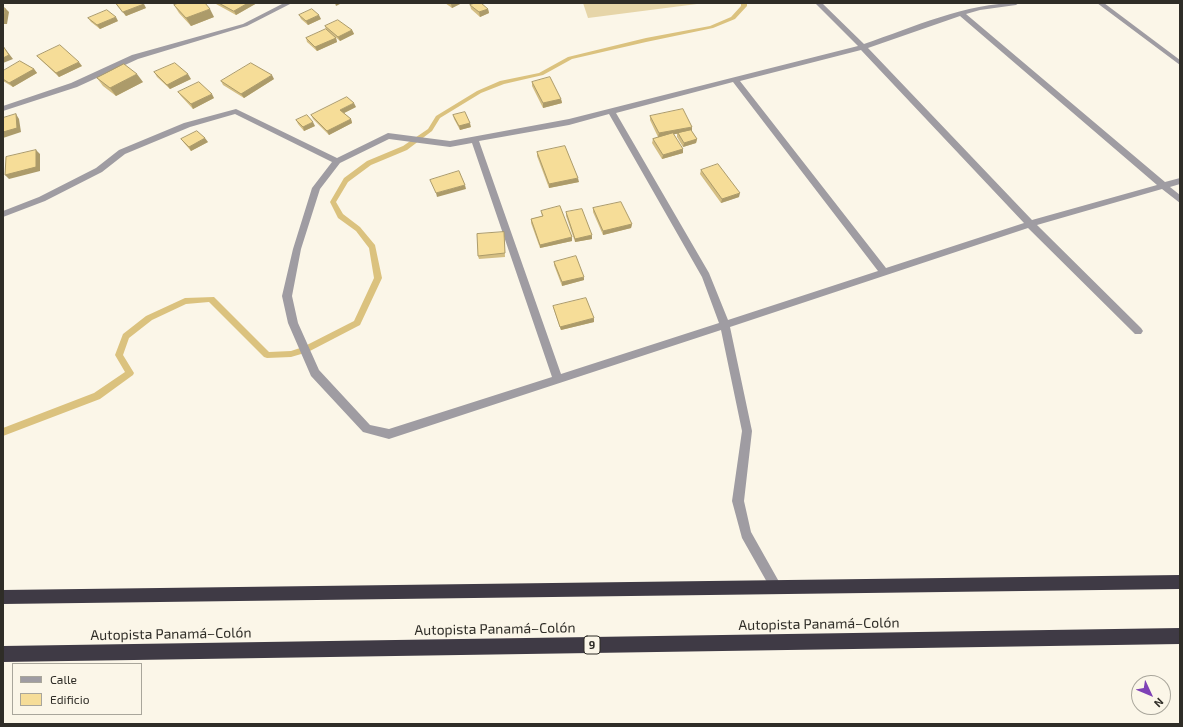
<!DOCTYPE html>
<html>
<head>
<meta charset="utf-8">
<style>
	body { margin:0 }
	#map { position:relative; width:1183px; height:727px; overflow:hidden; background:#fbf6e8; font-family:"Exo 2",sans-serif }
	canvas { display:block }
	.frame { position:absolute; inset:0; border:4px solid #2f2d27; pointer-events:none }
	.legend { position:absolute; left:12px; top:663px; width:130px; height:52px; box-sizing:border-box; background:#fbf6e8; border:1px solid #a9a69b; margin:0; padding:5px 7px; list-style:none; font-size:12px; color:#2f2d27 }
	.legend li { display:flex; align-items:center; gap:8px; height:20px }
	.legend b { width:20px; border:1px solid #a9a69b }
	.north { position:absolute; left:1131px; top:675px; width:40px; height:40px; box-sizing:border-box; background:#fbf6e8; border:1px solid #a9a69b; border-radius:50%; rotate:134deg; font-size:11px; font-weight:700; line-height:16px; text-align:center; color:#2f2d27 }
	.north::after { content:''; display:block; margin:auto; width:14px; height:18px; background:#7e41b6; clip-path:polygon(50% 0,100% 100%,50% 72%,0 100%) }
</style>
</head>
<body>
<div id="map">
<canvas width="1183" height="727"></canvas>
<div class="frame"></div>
<ul class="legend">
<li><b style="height:5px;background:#9f9ca2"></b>Calle</li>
<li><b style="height:11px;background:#f6dd98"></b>Edificio</li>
</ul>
<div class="north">N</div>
</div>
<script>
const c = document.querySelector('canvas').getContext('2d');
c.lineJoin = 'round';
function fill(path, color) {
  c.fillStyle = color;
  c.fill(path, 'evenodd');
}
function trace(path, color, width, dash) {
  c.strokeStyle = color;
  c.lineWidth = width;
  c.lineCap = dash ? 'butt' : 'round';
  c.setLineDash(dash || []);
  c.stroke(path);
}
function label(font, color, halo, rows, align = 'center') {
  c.font = font + ' "Exo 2",sans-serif';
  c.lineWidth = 3;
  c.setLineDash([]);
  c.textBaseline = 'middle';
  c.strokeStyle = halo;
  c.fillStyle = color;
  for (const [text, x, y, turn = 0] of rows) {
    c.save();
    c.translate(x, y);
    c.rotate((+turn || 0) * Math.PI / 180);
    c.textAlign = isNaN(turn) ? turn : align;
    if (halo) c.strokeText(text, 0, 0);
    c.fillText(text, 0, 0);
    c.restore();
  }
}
fill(new Path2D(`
	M583 3H696L697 4 588 18Z`), '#e6d5a8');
fill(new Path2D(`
	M741 3H747V6L735 19 713 28 646 42 572 59 543 75 504 84 481 93 440 118 432 131 407 150 371 165 348 182 336 202 343 214 360 227 375 245 382 278 360 325 308 352 291 357 267 358 264 357 209 302 186 304 152 320 129 338 123 355 134 373 133 375 100 399 3 436V428L94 393 125 372 115 355 123 334 146 316 185 298 214 297 269 352 291 351 303 347 354 321 374 278 369 248 356 231 338 218 330 202 344 178 367 161 403 146 428 129 436 116 477 91 500 81 539 73 568 57 646 38 710 26 731 17 741 6Z`), '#dbc27e');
fill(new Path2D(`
	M284 3H292L247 26 138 59 77 87 3 111V106L71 83 132 55 243 24Z
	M815 3H822L864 44C914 27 965 3 1019 3L1016 5 980 10 966 14 1165 182 1180 178V184L1170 187 1180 195V203L1162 189 1037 225 1141 328 1143 331 1141 334H1135L1028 228 730 327 752 431 744 501 751 532 782 587 780 591 776 593 772 591 742 538 732 501 742 431 721 330 389 439 363 432 311 376 288 323 282 296 293 249 312 188 332 162 235 114 190 127 125 154 102 172 45 201 3 217V211L39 197 96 168 119 150 184 123 236 109 337 158 388 133 450 141 569 119 858 46ZM960 16 1157 185 1032 220 868 48ZM861 50 1024 223 886 268 740 81ZM733 82 878 271 728 320 709 273 616 113ZM609 114 702 277 719 323 561 374 479 141 569 125ZM389 139 450 147 472 143 552 377 389 429 370 425 319 370 298 323 292 296 301 249 320 189 340 163Z
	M1097 3H1104L1180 60V65Z`), '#9f9ca2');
fill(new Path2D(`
	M1180 575V589L3 604V590Z
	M1180 628V644L3 662V646Z`), '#3f3a45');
fill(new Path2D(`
	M115 3 146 8 126 16Z
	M215 3H257L236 15 216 4Z
	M445 3H462L452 8Z
	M174 5 214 17 191 26 179 13Z
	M470 5 488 9 489 13 480 17 471 9Z
	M299 15 321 19 308 25 301 19Z
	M88 18 118 21 100 29 91 22Z
	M325 26 352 30 354 34 340 41 332 34 336 38 337 42 317 51 307 42 306 38 326 30Z
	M37 56 82 66 59 77 41 60Z
	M34 69 37 73 13 87 3 81V71Z
	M154 72 191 79 170 89 157 77Z
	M97 78 143 82 116 96 103 86Z
	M274 79 244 98 223 85 221 81Z
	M532 82 561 99 562 103 543 108 532 86Z
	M178 92 214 98 193 109 181 96Z
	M356 107 344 113 351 119 352 123 329 135 313 119 311 115Z
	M453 115 471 127 460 130 454 119Z
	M650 116 691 131 697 139 696 143 683 147 677 137V134H674L683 153 662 159 652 143 653 139 658 137 650 120Z
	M296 120 315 126 304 131 298 124Z
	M181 139 208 142 191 151 184 143Z
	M537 152 579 182 549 188 537 156Z
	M701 170 739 197 721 203 700 174Z
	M593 208 632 224 631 228 603 235 593 212Z
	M541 211 572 241 540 248 531 223V219L542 216Z
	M566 212 592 239 575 242 566 216Z
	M504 236 505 257 479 259 478 256Z
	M554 262 584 280 562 286 554 265Z
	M553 306 594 322 561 330 554 310Z`), '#d4be83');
fill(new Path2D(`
	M248 3H257L236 15 234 11Z
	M335 3H342L336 6Z
	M452 3H462L452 8 451 4Z
	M144 4 146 8 126 16 123 12Z
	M5 8 9 12 7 24H3V20Z
	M210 9 214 17 191 26 186 18Z
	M488 9 489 13 480 17 479 12Z
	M319 15 321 19 308 25 306 21Z
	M116 17 118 21 100 29 97 25Z
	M352 30 354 34 340 41 338 37Z
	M336 38 337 42 317 51 315 47Z
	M3 46 13 59 3 63Z
	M79 62 82 66 59 77 56 73Z
	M34 69 37 73 13 87 9 83Z
	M137 74 143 82 116 96 110 88Z
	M188 74 191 79 170 89 167 85Z
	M272 75 274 79 244 98 241 94Z
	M212 94 214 98 193 109 191 104Z
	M561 99 562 103 543 108V103Z
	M354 103 356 107 342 114 340 110Z
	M16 114 19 119 21 132 3 138V132Z
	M351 119 352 123 329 135 327 131Z
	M313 122 315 126 304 131 303 127Z
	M470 123 471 127 460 130 459 126Z
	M692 127V131L658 137 659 133Z
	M205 138 208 142 191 151 189 147Z
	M697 139 696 143 683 147 684 143Z
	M683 149V153L662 159 663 155Z
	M36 150 40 154V171L9 179 5 175Z
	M578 178 579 182 549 188V184Z
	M465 185 466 189 437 197 436 193Z
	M740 193 739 197 721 203 722 199Z
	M632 224 631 228 603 235V231Z
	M592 235V239L575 242V239Z
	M572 237V241L540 248V245Z
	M584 277V280L562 286V282Z
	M594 318V322L561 330 560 327Z`), '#ac9b6a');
const building = new Path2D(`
	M116 3H143L144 4 123 12Z
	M179 3H205L210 9 186 18 174 5Z
	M219 3H248L234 11Z
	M475 3H481L488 9 479 12 470 5Z
	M3 8H5L3 20Z
	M312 9 319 15 306 21 299 15Z
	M107 10 116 17 97 25 88 18Z
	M338 20 352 30 338 37 325 26Z
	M326 29 336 38 315 47 306 38Z
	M60 45 79 62 56 73 37 56Z
	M3 46 9 55 3 58Z
	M20 61 34 69 9 83 3 79V71Z
	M175 63 188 74 167 85 154 72Z
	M251 63 272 75 241 94 221 81Z
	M124 64 137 74 110 88 97 78Z
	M550 77 561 99 543 103 532 82Z
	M199 82 212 94 191 104 178 92Z
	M347 97 354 103 340 110 351 119 327 131 311 115Z
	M683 109 692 127 659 133 650 116Z
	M465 112 470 123 459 126 453 115Z
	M16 114 17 128 3 132V118Z
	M307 115 313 122 303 127 296 120Z
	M691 130 697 139 684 143 678 133Z
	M197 131 205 138 189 147 181 139Z
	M673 133 683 149 663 155 653 139Z
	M565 146 578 178 549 184 537 152Z
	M36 150V167L5 175 6 157Z
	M718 164 740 193 722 199 701 170Z
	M459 171 465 185 436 193 430 180Z
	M621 202 632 224 603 231 593 208Z
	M560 206 572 237 540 245 531 219 543 216 541 211Z
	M582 209 592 235 575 239 566 212Z
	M504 232 505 253 478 256 477 234Z
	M576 256 584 277 562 282 554 262Z
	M586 298 594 318 560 327 553 306Z`);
fill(building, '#f6dd98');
trace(building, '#ac9b6a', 1);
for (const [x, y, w] of [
	[592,645,16]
]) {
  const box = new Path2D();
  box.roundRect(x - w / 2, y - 9, w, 18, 3);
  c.fillStyle = '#fbf6e8';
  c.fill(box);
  trace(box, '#2f2d27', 1);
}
label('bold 11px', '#2f2d27', null, [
	["9",592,645]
]);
label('14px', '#2f2d27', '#fbf6e8', [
	["Autopista Panamá–Colón",819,624,-1],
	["Autopista Panamá–Colón",495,629,-1],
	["Autopista Panamá–Colón",171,634,-1]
]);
</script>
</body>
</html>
